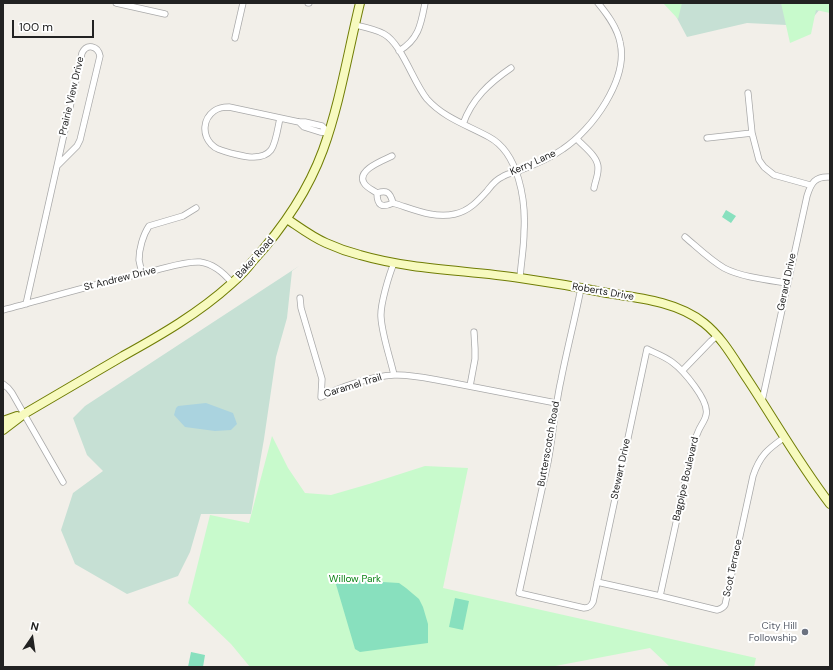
<!DOCTYPE html>
<html>
<head>
<meta charset="utf-8">
<style>
	body { margin:0 }
	#map { position:relative; width:833px; height:670px; overflow:hidden; background:#f2efe9; font-family:"DM Sans",sans-serif }
	canvas { display:block }
	.frame { position:absolute; inset:0; border:4px solid #222; pointer-events:none }
	.north { position:absolute; left:12px; top:618px; width:40px; height:40px; -webkit-text-stroke:3px #fff; paint-order:stroke; rotate:13deg; font-size:11px; font-weight:700; line-height:16px; text-align:center; color:#222 }
	.north::after { content:''; display:block; margin:auto; width:14px; height:18px; background:#222; clip-path:polygon(50% 0,100% 100%,50% 72%,0 100%) }
	.scale { position:absolute; left:12px; top:20px; width:82px; height:18px; box-sizing:border-box; border:2px solid #222; border-top:0; padding-left:5px; font-size:12px; line-height:14px; white-space:nowrap; color:#222; -webkit-text-stroke:3px #fff; paint-order:stroke }
</style>
</head>
<body>
<div id="map">
<canvas width="833" height="670"></canvas>
<div class="frame"></div>
<div class="north">N</div>
<div class="scale">100 m</div>
</div>
<script>
const c = document.querySelector('canvas').getContext('2d');
c.lineJoin = 'round';
function fill(path, color) {
  c.fillStyle = color;
  c.fill(path, 'evenodd');
}
function trace(path, color, width, dash) {
  c.strokeStyle = color;
  c.lineWidth = width;
  c.lineCap = dash ? 'butt' : 'round';
  c.setLineDash(dash || []);
  c.stroke(path);
}
function label(font, color, halo, rows, align = 'center') {
  c.font = font + ' "DM Sans",sans-serif';
  c.lineWidth = 4;
  c.setLineDash([]);
  c.textBaseline = 'middle';
  c.strokeStyle = halo;
  c.fillStyle = color;
  for (const [text, x, y, turn = 0] of rows) {
    c.save();
    c.translate(x, y);
    c.rotate((+turn || 0) * Math.PI / 180);
    c.textAlign = isNaN(turn) ? turn : align;
    if (halo) c.strokeText(text, 0, 0);
    c.fillText(text, 0, 0);
    c.restore();
  }
}
fill(new Path2D(`
	M669 3H825L806 26 747 23 687 37Z
	M299 266 292 271 287 318 276 357 264 439 251 514H201L190 552 178 576 127 594 75 564 61 530 73 493 103 471 87 455 73 418 85 406Z`), '#c6e0d4');
fill(new Path2D(`
	M663 3H682L678 19Z
	M781 3H830V13L816 10 811 34 790 43Z
	M272 436 288 468 305 493 331 495 369 484 425 466 468 468 443 588 756 658 754 667H670L650 648 550 667H250L231 644 188 603 210 515 249 523Z`), '#c8facc');
fill(new Path2D(`
	M726 210 736 216 731 223 722 217Z
	M350 579 367 581 399 583 406 588 419 599 423 607 428 624V643L360 652 355 649 335 581Z
	M455 598 469 601 463 630 449 627Z
	M191 652 205 655 203 667H188Z`), '#88e0be');
fill(new Path2D(`
	M206 403 233 413 237 424 231 430 215 431 185 427 174 415 176 408 178 406Z`), '#aad3df');
const street = new Path2D(`
	M116 3 165 14
	M308 3H309
	M355 25C364 27 375 29 384 34 402 44 413 82 427 99 444 118 467 125 489 137 519 153 526 201 524 232 524 247 521 263 520 278
	M235 38 243 3
	M399 51C419 39 421 24 425 3
	M748 93 752 133 759 160 764 167 774 175 810 185
	M280 118C278 127 276 143 271 150 267 155 260 157 254 157 248 158 225 152 218 149 215 148 213 146 211 144 202 134 203 119 214 111 218 108 223 107 229 107L299 122H305L322 126 329 133
	M299 122 304 127 320 132 329 133
	M463 124C472 99 489 83 511 68
	M707 138 752 133
	M577 139C584 147 599 157 598 169 598 176 595 182 594 188
	M392 156C384 160 356 170 364 183 367 188 373 190 377 193 377 206 382 208 393 203 413 209 434 219 455 214 469 211 478 201 487 191 491 186 495 180 502 177 506 174 511 173 516 172 532 166 549 159 563 149 592 130 629 79 620 42 617 27 607 14 598 3
	M377 193C387 190 390 192 393 203
	M685 237C697 247 710 260 724 268 741 277 768 280 787 283
	M394 263C389 275 380 305 381 317 382 335 390 357 394 375
	M142 273C141 269 140 265 139 260 139 249 143 235 149 226L183 216 196 208
	M581 288C575 319 567 349 561 380 555 407 553 435 548 462L519 593 584 608C589 608 591 606 593 602L647 349C655 353 664 356 672 362 683 370 710 401 706 415 705 421 700 426 698 432 695 438 693 444 692 450L660 596
	M300 298 301 308 322 379 321 397C340 387 372 376 394 375 412 374 430 379 448 382 484 389 520 396 556 403
	M26 304 57 166 77 146 80 140 100 56C98 46 87 43 82 53L57 166
	M3 310C52 297 102 282 152 271 166 268 185 261 200 262 214 264 224 273 232 283
	M682 371 711 341 717 336
	M3 384 8 388 12 393 63 482
	M470 386 475 359V349L474 332
	M762 401 807 196C811 183 815 176 830 177
	M597 582 660 596 717 610C721 609 723 608 725 605L753 476C760 455 768 449 785 437`);
const secondary = new Path2D(`
	M287 219C299 227 312 237 326 243 337 248 348 252 360 255 412 270 466 270 520 278 549 282 578 287 607 293 640 298 678 302 704 323 723 338 735 361 748 380 775 421 800 465 830 504
	M3 421 17 416
	M3 430 24 414C57 395 90 375 123 356 161 335 199 313 231 284 239 277 246 270 252 262 282 229 308 191 323 150 340 103 348 52 360 3`);
trace(street, '#a9a9a9', 7);
trace(secondary, '#707d05', 10);
trace(street, '#fff', 5.5);
trace(secondary, '#f7fabf', 8);
for (const [x, y, r, color] of [
	[805,632,4,"#6b7280"]
]) {
  const dot = new Path2D();
  dot.arc(x, y, r, 0, 2 * Math.PI);
  c.fillStyle = color;
  c.fill(dot);
  trace(dot, '#fff', 1.5);
}
label('10px', '#222', '#fff', [
	["Prairie View Drive",72,96,-77],
	["Kerry Lane",533,163,-24],
	["Baker Road",255,258,-48],
	["St Andrew Drive",120,279,-14],
	["Gerard Drive",787,282,-78],
	["Roberts Drive",603,292,10],
	["Caramel Trail",353,386,-17],
	["Butterscotch Road",549,444,-80],
	["Stewart Drive",621,469,-78],
	["Bagpipe Boulevard",686,479,-77],
	["Scot Terrace",733,568,-78]
]);
label('10px', '#0c8416', '#fff', [
	["Willow Park",355,579]
]);
label('10px', '#5b616d', '#fff', [
	["City Hill",797,626],
	["Followship",797,638]
], 'right');
</script>
</body>
</html>
